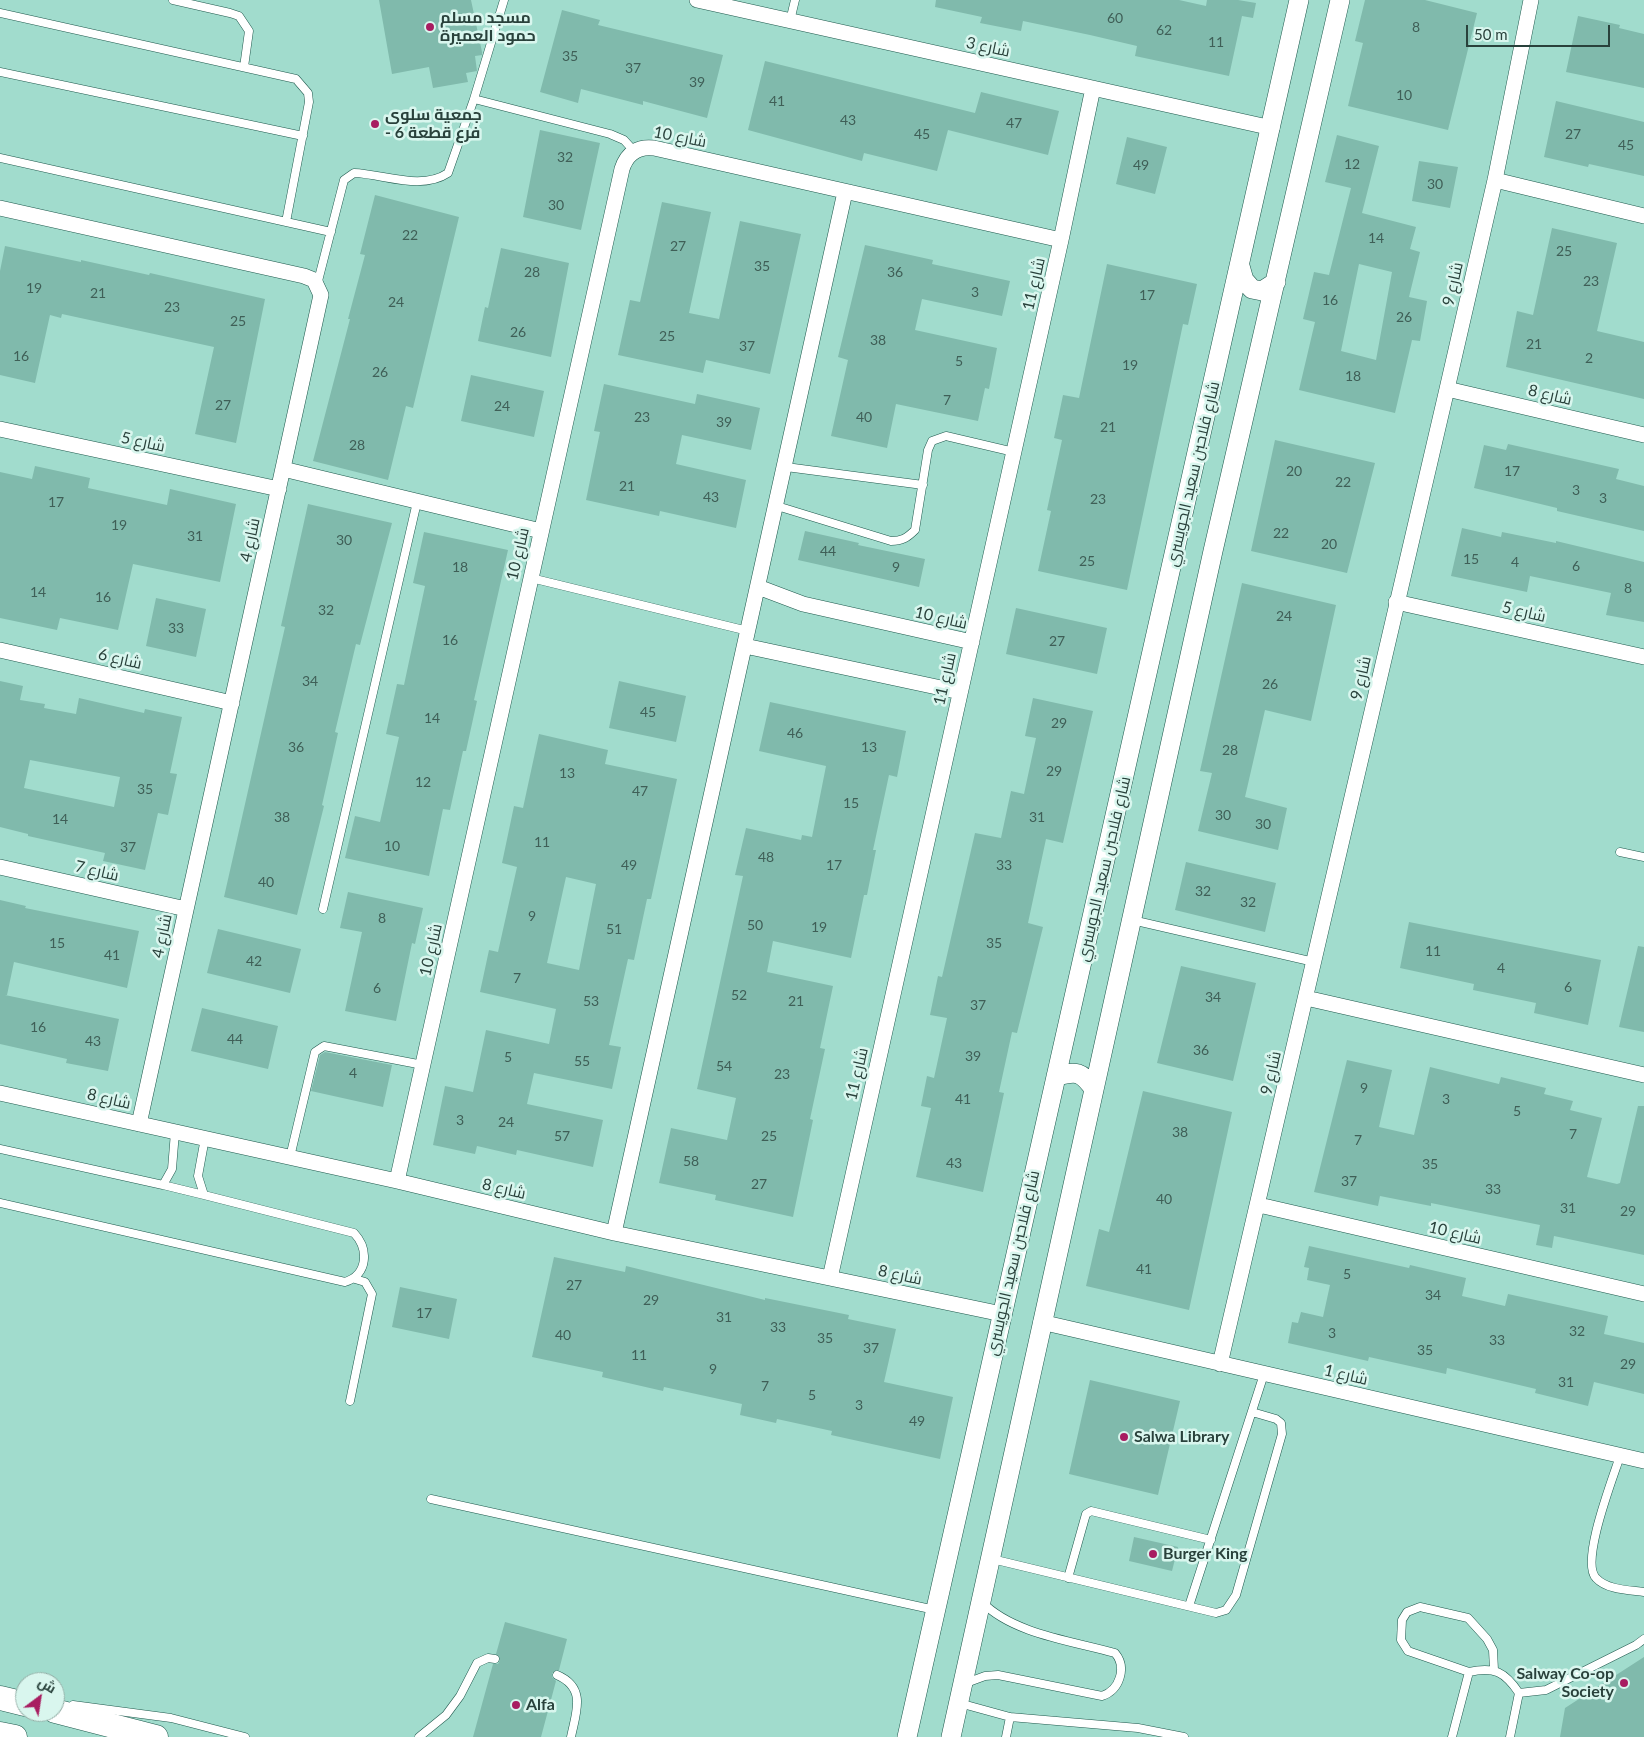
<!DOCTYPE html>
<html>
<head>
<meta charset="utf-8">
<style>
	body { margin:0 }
	#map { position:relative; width:1644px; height:1737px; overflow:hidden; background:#a1dccd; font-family:Lato,Cairo,sans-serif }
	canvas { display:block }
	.north { position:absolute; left:15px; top:1672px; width:50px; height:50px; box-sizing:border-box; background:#d9f6ee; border:1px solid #93aea6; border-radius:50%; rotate:31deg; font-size:14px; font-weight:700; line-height:20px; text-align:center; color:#29413b }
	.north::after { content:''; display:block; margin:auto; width:18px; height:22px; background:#a81d61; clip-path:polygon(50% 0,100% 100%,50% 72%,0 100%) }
	.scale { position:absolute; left:1466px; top:25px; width:144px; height:22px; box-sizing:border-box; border:2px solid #29413b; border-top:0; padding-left:6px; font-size:15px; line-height:18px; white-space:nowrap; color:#29413b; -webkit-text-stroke:4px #d9f6ee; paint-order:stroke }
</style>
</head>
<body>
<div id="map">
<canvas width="1644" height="1737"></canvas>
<div class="north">ش</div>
<div class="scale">50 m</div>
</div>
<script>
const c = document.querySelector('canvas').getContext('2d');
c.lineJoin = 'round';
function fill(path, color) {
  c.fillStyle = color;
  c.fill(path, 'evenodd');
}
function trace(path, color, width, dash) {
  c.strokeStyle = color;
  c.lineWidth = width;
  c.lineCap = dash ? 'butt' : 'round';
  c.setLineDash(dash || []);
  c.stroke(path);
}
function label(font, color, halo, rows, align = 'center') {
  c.font = font + ' Lato,Cairo,sans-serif';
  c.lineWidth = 5;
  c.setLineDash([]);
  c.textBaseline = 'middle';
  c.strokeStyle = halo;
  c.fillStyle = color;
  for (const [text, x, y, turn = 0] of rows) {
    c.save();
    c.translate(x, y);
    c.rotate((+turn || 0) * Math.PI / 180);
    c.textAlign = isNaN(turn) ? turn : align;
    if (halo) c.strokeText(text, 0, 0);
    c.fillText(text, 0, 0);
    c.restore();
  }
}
fill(new Path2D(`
	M379 0H471L482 52V55L475 56 477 71 466 73 468 82 433 88 429 67 392 74Z
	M936 0H1179L1206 6 1207 0H1238L1256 3 1253 18 1242 16 1229 76 1135 56 1137 46 1090 35 1023 21 1021 31 980 23 982 17 935 7Z
	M1365 0H1425L1477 13 1448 130 1348 106 1363 43 1355 41Z
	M562 10 600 20 598 25 723 55 707 118 643 101V105L581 89 578 103 540 92Z
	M1578 16 1620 25 1619 28 1644 34V88L1566 72Z
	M765 61 975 113 981 92 1059 111 1048 155 948 130 937 171 864 153 862 161 748 130Z
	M1556 101 1644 122V176L1589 164 1588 167 1544 157Z
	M540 130 600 143 581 230 523 217Z
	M1337 135 1379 146 1362 213 1416 227 1410 249 1420 252 1409 297 1427 301 1420 341 1412 340 1395 413 1299 390 1315 322 1303 319 1314 272 1329 275 1351 188 1325 182ZM1359 264 1392 272 1376 360 1341 351Z
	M1127 137 1167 147 1155 194 1116 184Z
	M1419 161 1458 167 1450 208 1412 201Z
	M375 195 459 217 413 408 406 406 388 480 313 461 350 319H348L365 255 360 254Z
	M662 202 711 212 689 313 719 319 740 221 801 234 770 374 706 360 703 373 618 355 630 300 640 302Z
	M1552 228 1617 243 1597 331 1644 342V399L1506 367 1517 311 1533 315Z
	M865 245 933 260 932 264 1010 281 1002 316 922 299 915 330 997 348 989 389 985 388 978 421 896 404 887 448 831 436 848 360 838 357Z
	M5 246 81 262V260L149 275 150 273 265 299 236 443 195 434 214 347 62 314 61 318 50 315 35 383 0 375V271Z
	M501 248 569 263 551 357 478 341 485 307 488 308Z
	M1107 264 1197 284 1188 325 1183 324 1127 590 1038 571 1051 511 1047 510 1062 440 1054 438 1063 395 1079 398Z
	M471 375 544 391 534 437 461 421Z
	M604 384 695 404 697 394 760 408 751 450 682 435 676 464 746 480 736 528 660 511 659 516 586 500 600 432 594 431Z
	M1275 440 1375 463 1347 573 1251 551Z
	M1508 444 1619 469 1616 479 1644 486V531L1557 511V508L1474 488 1484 445 1506 450Z
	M35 466 90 478 88 488 167 505 170 489 236 504 220 582 133 564 118 630 60 618 57 630 0 618V472L32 479Z
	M308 504 392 523 360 645 356 644 335 732 338 733 322 805 324 806 297 915 224 897 285 627 281 626Z
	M1462 528 1501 537 1502 532 1556 543V541L1644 562V622L1606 615 1611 593 1530 576 1527 592 1451 576Z
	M805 531 859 543 858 545 925 559 919 587 798 560Z
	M424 532 508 550 474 700 477 701 466 751H463L450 810 443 809 429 876 345 858 355 816 380 822 399 737 386 734 397 684 404 685 425 586 413 583Z
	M1242 583 1336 605 1311 721 1265 710 1245 797 1287 808 1278 850 1198 831 1212 773 1200 771Z
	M156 598 206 609 196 657 146 646Z
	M1016 608 1107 628 1097 674 1006 654Z
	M0 681 23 686 20 700 45 704 44 708 76 714 79 698 144 713 145 709 182 717 170 773 177 774 168 815 158 813 145 870 103 861 105 853 28 836V834L0 827ZM30 760 120 777 114 807 24 788Z
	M619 681 686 696 676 742 609 728Z
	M1033 698 1093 711 1063 843 1046 839 1028 923 1043 927 1017 1033 1012 1032 999 1092 1004 1093 983 1192 916 1177 931 1108 921 1106 927 1076 934 1078 947 1018 930 1015 938 976 942 977 975 833 1001 838 1011 791 1024 794 1036 738 1025 736Z
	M770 702 906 731 897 777 889 775 873 850H876L867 895H864L851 958 773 941 767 972 833 986 820 1048 825 1049 810 1119 813 1120 793 1217 715 1200 716 1195 659 1183 671 1128 727 1140 736 1098 697 1089 743 876 735 875 746 828 801 840 802 835 812 837 826 766 759 751Z
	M539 734 608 750 605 764 677 779 651 899H647L634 960 628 959 609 1045 621 1047 612 1089 534 1073 527 1104 603 1120 593 1167 517 1150 516 1155 477 1146 475 1154 433 1145 445 1086 473 1092 486 1030 549 1044 556 1009 480 992 489 950 498 952 517 867 502 863 514 806 523 808ZM566 877 596 884 579 970 547 963Z
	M1186 862 1276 883 1265 932 1175 910Z
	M348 892 423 908 415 944 412 943 396 1021 345 1011 362 932 340 928Z
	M0 900 26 906 25 908 139 931 127 988 14 962 7 995H5L119 1019 108 1071 66 1063 67 1059 0 1044Z
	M1409 922 1601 960 1588 1025 1534 1013 1536 1003 1473 990 1474 984 1400 968Z
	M218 929 301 949 290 993 207 973Z
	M1638 946 1644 947V1032L1619 1027Z
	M1181 966 1256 983 1233 1081 1157 1063Z
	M202 1008 278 1026 268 1069 191 1051Z
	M325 1052 392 1065 383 1107 311 1091 320 1055Z
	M1347 1060 1392 1070 1379 1127 1414 1135 1430 1067 1499 1084 1501 1077 1546 1088 1544 1094 1573 1101 1570 1110 1602 1118 1587 1177 1617 1184 1620 1183 1638 1106H1644V1255L1554 1236 1552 1248 1536 1245 1540 1225 1431 1203V1206L1380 1196 1378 1206 1314 1192Z
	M1143 1091 1232 1112 1189 1310 1086 1286 1099 1229 1109 1232Z
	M1309 1246 1409 1268 1410 1265 1466 1278 1462 1296 1505 1306 1508 1294 1608 1316 1604 1334 1644 1343V1394L1594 1382 1588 1406 1535 1393 1536 1389 1447 1368 1446 1374 1369 1357 1368 1361 1288 1343 1292 1322 1298 1323 1301 1312 1323 1317 1330 1285 1307 1280 1309 1268 1304 1267Z
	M554 1257 625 1272 626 1266 765 1300V1298L849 1315 848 1319 896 1329 884 1382 953 1397 940 1459 831 1435 832 1431 777 1419 776 1423 740 1415 742 1404 664 1387 663 1391 602 1377 603 1372 532 1357Z
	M400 1287 457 1299 449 1339 392 1327Z
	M1090 1380 1180 1401 1158 1495 1069 1474Z
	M1134 1537 1178 1547 1172 1571 1129 1561Z
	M505 1622 567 1639 559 1670 552 1673V1677L556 1681 541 1737H473L493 1664H498L500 1660 496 1654Z
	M1644 1657V1737H1560L1565 1708Z`), '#80baac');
const service = new Path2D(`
	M173 0 230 13 239 16 249 31 244 67
	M504 0 474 99 610 134 624 140 634 151
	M0 13 296 79 308 93 309 102 286 222
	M790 21 795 0
	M0 72 303 136
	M0 158 331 232
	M317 285 344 180 354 173C384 174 421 191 448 173L474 99
	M786 467 923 485
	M777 506 891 541C902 541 907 538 915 530L928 450 932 441 946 436 1014 452
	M531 578 748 631
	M1620 852 1644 857
	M323 909 417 502
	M1132 920 1314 962
	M0 1149 163 1185 172 1169 175 1132
	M290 1157 315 1052 324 1046 423 1065
	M163 1185 204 1195
	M0 1203 345 1282C368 1275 369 1249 354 1233L204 1195 198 1176 205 1138
	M350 1401 372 1294 365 1282 355 1279
	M1620 1456C1613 1478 1580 1562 1596 1578 1607 1590 1629 1590 1644 1592
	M431 1499 935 1610
	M992 1559 1216 1613 1226 1610 1236 1595 1282 1434 1281 1423 1276 1419 1252 1412
	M1068 1578 1086 1514 1091 1511 1211 1540
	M1189 1606 1264 1374
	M1469 1672 1408 1651 1401 1640 1402 1620 1407 1612 1420 1607 1468 1618 1487 1639 1493 1650 1494 1670
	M557 1675C587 1688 576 1712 571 1737
	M966 1683 985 1676 998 1675 1102 1696C1120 1690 1127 1667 1115 1653 1073 1641 1013 1634 982 1602
	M1519 1693 1546 1690 1636 1645 1644 1639
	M959 1703 1010 1717 1138 1728 1184 1737
	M73 1705 171 1718 245 1737
	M419 1737 446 1715 460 1696 477 1663 488 1658 495 1659
	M1006 1737 1010 1717
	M1452 1737 1469 1672C1494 1666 1505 1672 1519 1693L1510 1737`);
const minor = new Path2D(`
	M697 0 1272 128
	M1495 180 1644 216
	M0 208 304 276 314 280 321 295 139 1124
	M1447 389 1644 435
	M0 429 279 489
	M283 469 541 531
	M758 587 803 604 972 642
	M1396 602 1644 657
	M745 646 960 692
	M0 650 232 703
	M0 867 186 909
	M1306 998 1644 1075
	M0 1093 397 1181 614 1233 1002 1314
	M397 1181 622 169C627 153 638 146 654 148L1061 240
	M1259 1205 1644 1294
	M614 1233 845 192
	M830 1278 1061 240 1093 88
	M1041 1322 1644 1461
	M1220 1364 1447 389 1495 180 1531 0`);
const tertiary = new Path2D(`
	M1240 266 1244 280 1252 289 1262 291 1276 282
	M1056 1076C1077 1071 1081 1071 1094 1089
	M907 1737 1299 0
	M951 1737 1213 551 1340 0`);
const primary = new Path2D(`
	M0 1698 25 1704
	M55 1711 156 1737
	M0 1734 15 1737`);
trace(service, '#1f594d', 9);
trace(minor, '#1f594d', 16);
trace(tertiary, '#1f594d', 20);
trace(primary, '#1f594d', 25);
trace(service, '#fff', 8);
trace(minor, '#fff', 15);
trace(tertiary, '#fff', 19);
trace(primary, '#fff', 24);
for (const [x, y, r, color] of [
	[430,27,5,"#a81d61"],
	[375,124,5,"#a81d61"],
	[1124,1437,5,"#a81d61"],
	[1153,1554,5,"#a81d61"],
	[1624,1683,5,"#a81d61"],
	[516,1705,5,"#a81d61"]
]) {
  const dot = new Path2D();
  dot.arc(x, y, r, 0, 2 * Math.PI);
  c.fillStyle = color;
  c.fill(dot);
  trace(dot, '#d9f6ee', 2);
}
label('14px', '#3f5f57', null, [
	["60",1115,18],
	["8",1416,27],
	["62",1164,30],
	["11",1216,42],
	["35",570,56],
	["37",633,68],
	["39",697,82],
	["10",1404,95],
	["41",777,101],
	["43",848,120],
	["47",1014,123],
	["45",922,134],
	["27",1573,134],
	["45",1626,145],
	["32",565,157],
	["12",1352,164],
	["49",1141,165],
	["30",1435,184],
	["30",556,205],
	["22",410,235],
	["14",1376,238],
	["27",678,246],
	["25",1564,251],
	["35",762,266],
	["28",532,272],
	["36",895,272],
	["23",1591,281],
	["19",34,288],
	["3",975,292],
	["21",98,293],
	["17",1147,295],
	["16",1330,300],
	["24",396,302],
	["23",172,307],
	["26",1404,317],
	["25",238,321],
	["26",518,332],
	["25",667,336],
	["38",878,340],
	["21",1534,344],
	["37",747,346],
	["16",21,356],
	["2",1589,358],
	["5",959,361],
	["19",1130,365],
	["26",380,372],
	["18",1353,376],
	["7",947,400],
	["27",223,405],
	["24",502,406],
	["23",642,417],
	["40",864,417],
	["39",724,422],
	["21",1108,427],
	["28",357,445],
	["20",1294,471],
	["17",1512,471],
	["22",1343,482],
	["21",627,486],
	["3",1576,490],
	["43",711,497],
	["3",1603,498],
	["23",1098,499],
	["17",56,502],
	["19",119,525],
	["22",1281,533],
	["31",195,536],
	["30",344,540],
	["20",1329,544],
	["44",828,551],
	["15",1471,559],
	["25",1087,561],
	["4",1515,562],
	["6",1576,566],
	["18",460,567],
	["9",896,567],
	["8",1628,588],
	["14",38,592],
	["16",103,597],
	["32",326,610],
	["24",1284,616],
	["33",176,628],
	["16",450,640],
	["27",1057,641],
	["34",310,681],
	["26",1270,684],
	["45",648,712],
	["14",432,718],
	["29",1059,723],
	["46",795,733],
	["36",296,747],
	["13",869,747],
	["28",1230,750],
	["29",1054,771],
	["13",567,773],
	["12",423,782],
	["35",145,789],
	["47",640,791],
	["15",851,803],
	["30",1223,815],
	["38",282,817],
	["31",1037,817],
	["14",60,819],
	["30",1263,824],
	["11",542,842],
	["10",392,846],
	["37",128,847],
	["48",766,857],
	["49",629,865],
	["17",834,865],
	["33",1004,865],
	["40",266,882],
	["32",1203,891],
	["32",1248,902],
	["9",532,916],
	["8",382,918],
	["50",755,925],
	["19",819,927],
	["51",614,929],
	["15",57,943],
	["35",994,943],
	["11",1433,951],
	["41",112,955],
	["42",254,961],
	["4",1501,968],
	["7",517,978],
	["6",1568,987],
	["6",377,988],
	["52",739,995],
	["34",1213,997],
	["53",591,1001],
	["21",796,1001],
	["37",978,1005],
	["16",38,1027],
	["44",235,1039],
	["43",93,1041],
	["36",1201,1050],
	["39",973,1056],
	["5",508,1057],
	["55",582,1061],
	["54",724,1066],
	["4",353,1073],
	["23",782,1074],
	["9",1364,1088],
	["41",963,1099],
	["3",1446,1099],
	["5",1517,1111],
	["3",460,1120],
	["24",506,1122],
	["38",1180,1132],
	["7",1573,1134],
	["57",562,1136],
	["25",769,1136],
	["7",1358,1140],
	["58",691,1161],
	["43",954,1163],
	["35",1430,1164],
	["37",1349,1181],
	["27",759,1184],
	["33",1493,1189],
	["40",1164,1199],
	["31",1568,1208],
	["29",1628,1211],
	["41",1144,1269],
	["5",1347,1274],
	["27",574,1285],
	["34",1433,1295],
	["29",651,1300],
	["17",424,1313],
	["31",724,1317],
	["33",778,1327],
	["32",1577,1331],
	["3",1332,1333],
	["40",563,1335],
	["35",825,1338],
	["33",1497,1340],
	["37",871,1348],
	["35",1425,1350],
	["11",639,1355],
	["29",1628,1364],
	["9",713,1369],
	["31",1566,1382],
	["7",765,1386],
	["5",812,1395],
	["3",859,1405],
	["49",917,1421]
]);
label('bold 16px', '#29413b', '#d9f6ee', [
	["مسجد مسلم",440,18],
	["حمود العميرة",440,36],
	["جمعية سلوى",385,115],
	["- فرع قطعة 6",385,133],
	["Salwa Library",1134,1437],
	["Burger King",1163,1554],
	["Salway Co-op",1614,1674,"right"],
	["Society",1614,1692,"right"],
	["Alfa",526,1705]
], 'left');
label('16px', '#29413b', '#d9f6ee', [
	["شارع 3",988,47,12],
	["شارع 10",680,137,11],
	["شارع 11",1034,284,-77],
	["شارع 9",1453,284,-77],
	["شارع 8",1550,395,13],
	["شارع 5",143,442,12],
	["شارع فلاحبن سعيد الجويسري",1193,474,-77],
	["شارع 4",250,540,-78],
	["شارع 10",518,554,-77],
	["شارع 5",1524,612,13],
	["شارع 10",941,618,13],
	["شارع 6",120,659,13],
	["شارع 9",1361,678,-77],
	["شارع 11",945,679,-77],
	["شارع فلاحبن سعيد الجويسري",1104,869,-77],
	["شارع 7",97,871,13],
	["شارع 4",162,936,-78],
	["شارع 10",431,950,-77],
	["شارع 9",1271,1073,-77],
	["شارع 11",857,1074,-77],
	["شارع 8",109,1099,13],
	["شارع 8",504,1189,13],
	["شارع 10",1455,1233,13],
	["شارع فلاحبن سعيد الجويسري",1013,1263,-77],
	["شارع 8",900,1275,12],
	["شارع 1",1346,1375,13]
]);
</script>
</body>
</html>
